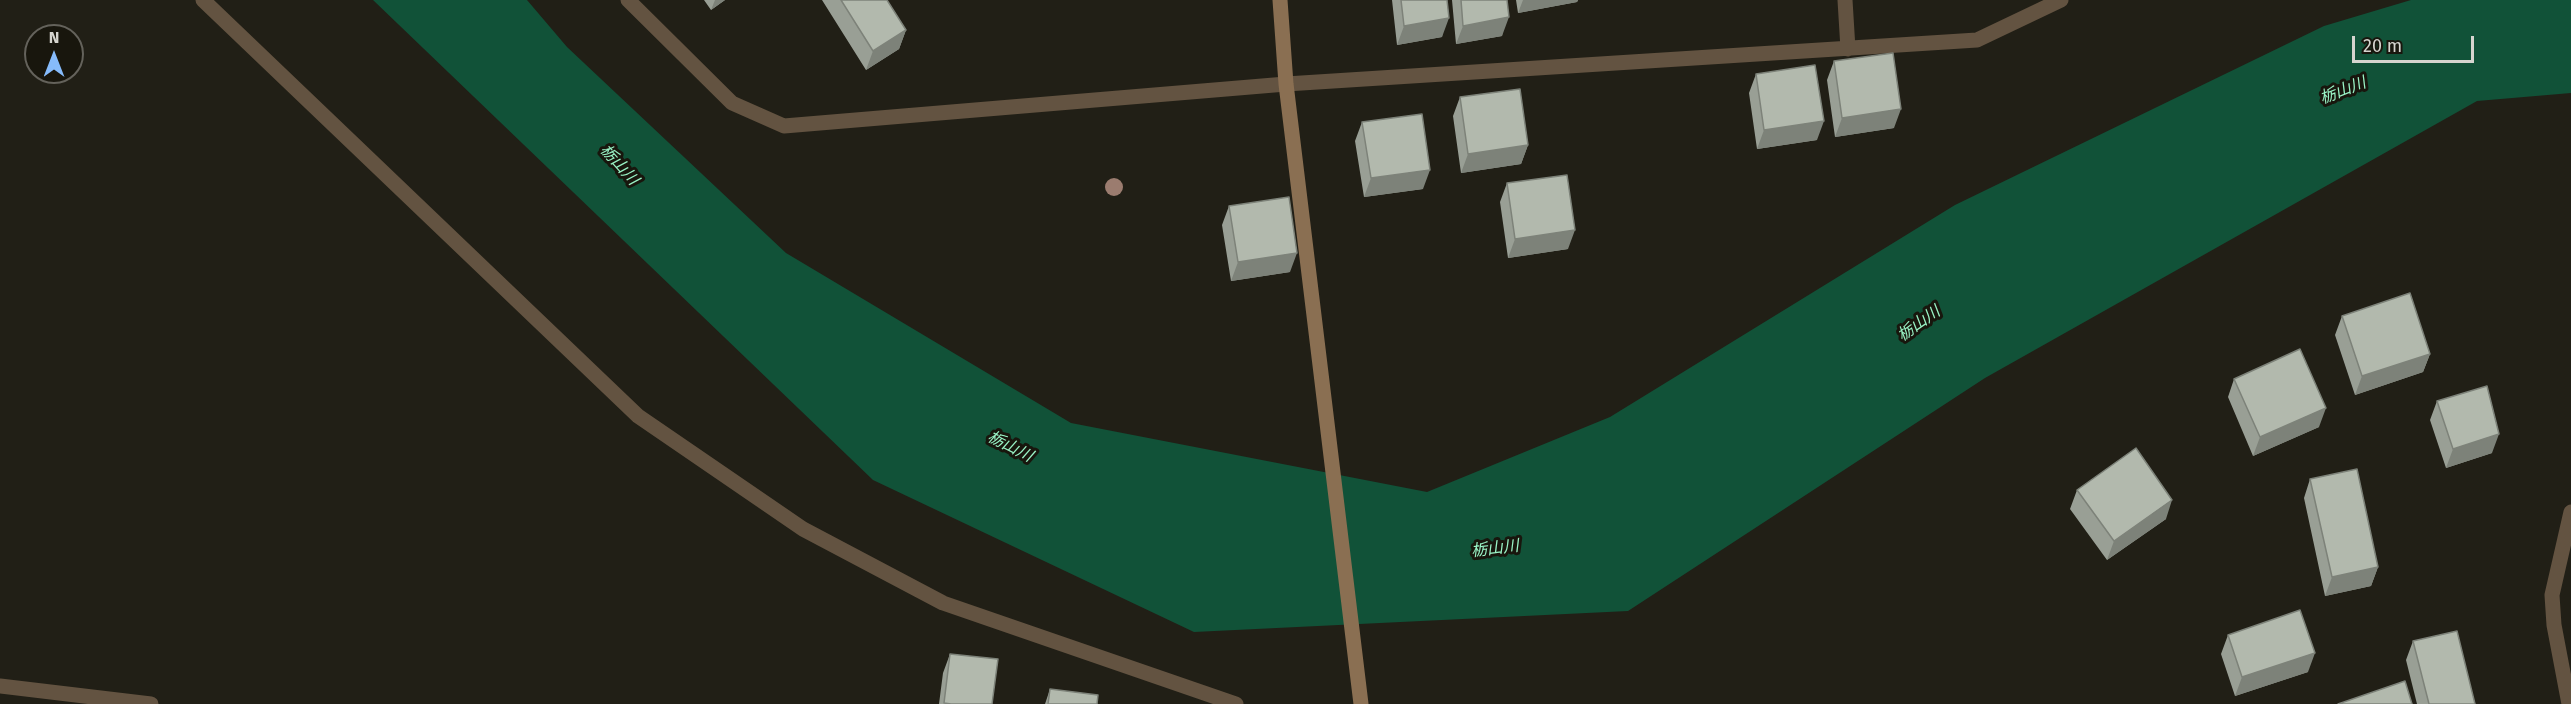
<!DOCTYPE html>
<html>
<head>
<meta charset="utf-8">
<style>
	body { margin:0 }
	#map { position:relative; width:2571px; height:704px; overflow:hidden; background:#211f16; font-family:"Fira Sans",sans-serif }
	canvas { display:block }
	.north { position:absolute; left:24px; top:24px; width:60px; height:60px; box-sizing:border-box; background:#18160d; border:2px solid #64625b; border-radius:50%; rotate:0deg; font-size:16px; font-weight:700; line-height:24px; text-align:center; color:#d6d5cf }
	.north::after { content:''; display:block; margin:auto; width:21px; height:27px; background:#86bbfb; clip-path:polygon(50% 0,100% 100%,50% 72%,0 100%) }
	.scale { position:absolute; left:2352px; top:36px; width:122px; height:27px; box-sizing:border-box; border:3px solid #d6d5cf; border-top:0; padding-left:8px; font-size:18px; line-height:21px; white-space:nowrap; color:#d6d5cf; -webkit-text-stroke:4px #18160d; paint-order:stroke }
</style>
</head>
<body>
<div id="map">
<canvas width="2571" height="704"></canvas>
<div class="north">N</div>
<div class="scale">20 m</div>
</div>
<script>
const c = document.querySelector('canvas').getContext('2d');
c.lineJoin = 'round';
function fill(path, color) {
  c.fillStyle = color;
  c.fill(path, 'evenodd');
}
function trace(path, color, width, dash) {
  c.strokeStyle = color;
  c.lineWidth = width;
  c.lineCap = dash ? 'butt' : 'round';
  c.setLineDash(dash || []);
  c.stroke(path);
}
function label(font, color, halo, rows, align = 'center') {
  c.font = font + ' "Fira Sans","Noto Sans JP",sans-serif';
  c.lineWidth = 6;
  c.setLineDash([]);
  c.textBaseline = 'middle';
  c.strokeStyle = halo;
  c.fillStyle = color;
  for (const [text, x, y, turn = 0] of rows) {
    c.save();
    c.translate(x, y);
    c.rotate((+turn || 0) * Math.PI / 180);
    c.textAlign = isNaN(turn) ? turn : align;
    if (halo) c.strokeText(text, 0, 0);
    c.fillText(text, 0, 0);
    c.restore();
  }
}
fill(new Path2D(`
	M373 0H527L567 47 786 253 1071 423 1427 492 1610 417 1955 205 2324 26 2411 0H2571V93L2477 101 1985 378 1628 611 1194 632 873 480Z`), '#115238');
trace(new Path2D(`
	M628 0 732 103 784 126 1286 84`), '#635341', 15);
trace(new Path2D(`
	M203 0 638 416 803 529 943 603 1236 704
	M1845 0 1848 49
	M1286 84 1977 40 2061 0
	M0 686 151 704
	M2569 704 2554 625 2552 595 2571 512`), '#635341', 15);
trace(new Path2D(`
	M1280 0 1286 84 1361 704`), '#8a6f52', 15);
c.fillStyle = '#9b7c6f';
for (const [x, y] of [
	[1114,187]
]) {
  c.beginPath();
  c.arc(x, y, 9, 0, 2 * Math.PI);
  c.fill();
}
fill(new Path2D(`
	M704 0H725L711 10Z
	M822 0H887L906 30 899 49 866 70Z
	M1392 0H1447L1442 37 1397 45Z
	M1452 0H1507L1502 36 1456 44Z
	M1516 0H1578L1577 2 1518 13Z
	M1834 61 1894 128 1835 137 1827 80Z
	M1756 74 1817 140 1757 149 1749 93Z
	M1460 97 1528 145 1521 164 1461 173 1453 116Z
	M1362 122 1423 189 1364 197 1355 141Z
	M1507 183 1568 249 1508 258 1500 202Z
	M1229 206 1290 272 1231 281 1222 225Z
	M2342 316 2430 354 2423 372 2355 395 2335 335Z
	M2234 379 2319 427 2253 456 2228 397Z
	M2437 401 2492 453 2446 468 2430 420Z
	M2310 479 2378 567 2371 586 2325 596 2304 498Z
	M2077 490 2166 519 2107 560 2070 509Z
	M2228 635 2308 672 2235 696 2221 654Z
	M2413 641 2475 704H2417L2406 660Z
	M950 654 992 704H939L943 673Z
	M1050 689 1097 704H1045Z`), '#999f95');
fill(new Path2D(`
	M715 0H725L711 10Z
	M1523 0H1578L1577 2 1518 13Z
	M1509 17 1502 36 1456 44 1463 26Z
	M1449 18 1442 37 1397 45 1404 26Z
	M906 30 899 49 866 70 873 51Z
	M1901 109 1894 128 1835 137 1842 118Z
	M1824 121 1817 140 1757 149 1764 130Z
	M1528 145 1521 164 1461 173 1468 154Z
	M1430 170 1423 189 1364 197 1371 178Z
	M1575 230 1568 249 1508 258 1515 239Z
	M1297 253 1290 272 1231 281 1238 262Z
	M2430 354 2423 372 2355 395 2362 376Z
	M2326 408 2319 427 2253 456 2260 437Z
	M2499 434 2492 453 2446 468 2453 449Z
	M2172 500 2166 519 2107 560 2114 541Z
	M2378 567 2371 586 2325 596 2332 577Z
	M2315 653 2308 672 2235 696 2242 677Z`), '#7d8279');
const building = new Path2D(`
	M841 0H887L906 30 873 51Z
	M1401 0H1447L1449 18 1404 26Z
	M1461 0H1507L1509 17 1463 26Z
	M1893 53 1901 109 1842 118 1834 61Z
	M1815 65 1824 121 1764 130 1756 74Z
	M1520 89 1528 145 1468 154 1460 97Z
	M1422 114 1430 170 1371 178 1362 122Z
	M1567 175 1575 230 1515 239 1507 183Z
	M1289 197 1297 253 1238 262 1229 206Z
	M2410 293 2430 354 2362 376 2342 316Z
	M2300 349 2326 408 2260 437 2234 379Z
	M2487 386 2499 434 2453 449 2437 401Z
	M2136 448 2172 500 2114 541 2077 490Z
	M2357 469 2378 567 2332 577 2310 479Z
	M2300 610 2315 653 2242 677 2228 635Z
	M2457 631 2475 704H2429L2413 641Z
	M950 654 998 659 992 704H951L944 703Z
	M2405 681 2412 704H2338Z
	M1050 689 1098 695 1097 704H1048Z`);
fill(building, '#b2b9ad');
trace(building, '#7d8279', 1.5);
label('italic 16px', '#9af5c7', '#18160d', [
	["栃山川",2343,91,-21],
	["栃山川",619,165,48],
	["栃山川",1919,324,-35],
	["栃山川",1010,447,27],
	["栃山川",1495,549,-7]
]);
</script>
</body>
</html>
